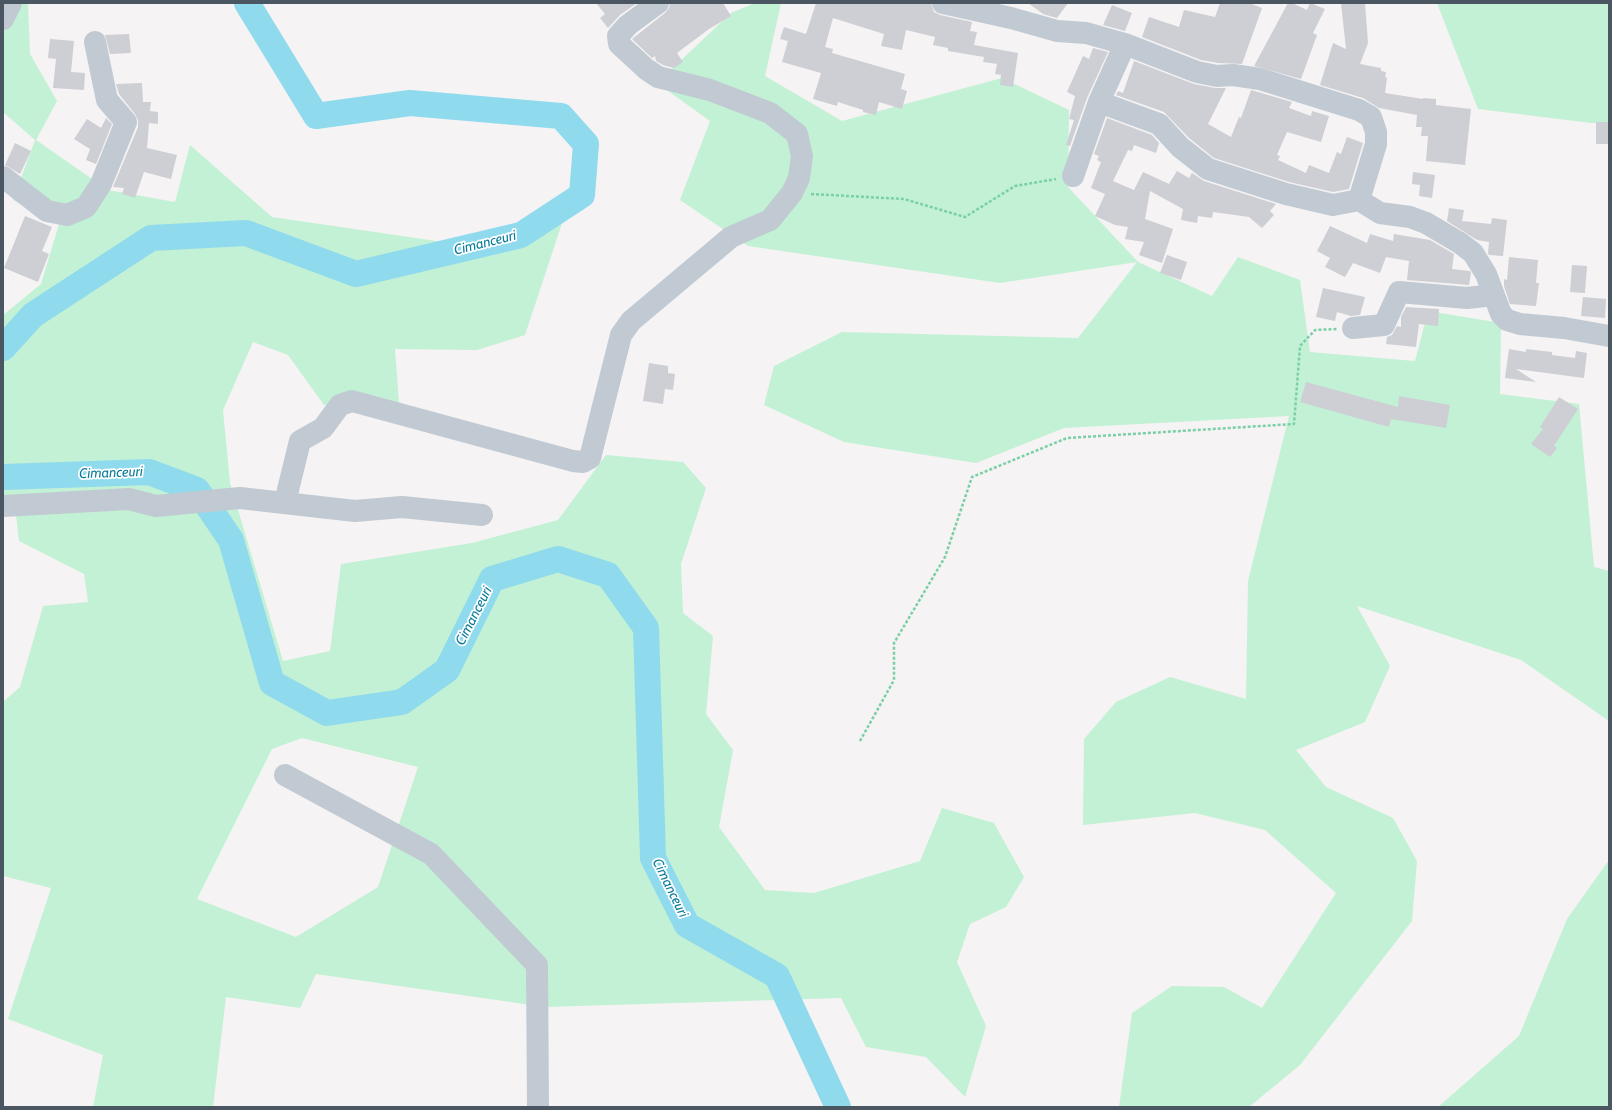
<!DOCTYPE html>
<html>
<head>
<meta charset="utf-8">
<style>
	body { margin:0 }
	#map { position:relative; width:1612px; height:1110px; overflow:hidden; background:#f5f3f3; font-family:Cabin,sans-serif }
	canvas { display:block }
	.frame { position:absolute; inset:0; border:4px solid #4a5661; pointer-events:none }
</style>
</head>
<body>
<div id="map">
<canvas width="1612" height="1110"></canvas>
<div class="frame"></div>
</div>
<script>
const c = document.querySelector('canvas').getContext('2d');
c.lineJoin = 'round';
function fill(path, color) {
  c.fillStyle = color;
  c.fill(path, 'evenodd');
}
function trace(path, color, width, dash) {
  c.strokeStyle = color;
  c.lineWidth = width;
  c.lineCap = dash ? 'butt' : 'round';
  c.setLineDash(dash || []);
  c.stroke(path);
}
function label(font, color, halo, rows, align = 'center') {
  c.font = font + ' Cabin,sans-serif';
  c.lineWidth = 3.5;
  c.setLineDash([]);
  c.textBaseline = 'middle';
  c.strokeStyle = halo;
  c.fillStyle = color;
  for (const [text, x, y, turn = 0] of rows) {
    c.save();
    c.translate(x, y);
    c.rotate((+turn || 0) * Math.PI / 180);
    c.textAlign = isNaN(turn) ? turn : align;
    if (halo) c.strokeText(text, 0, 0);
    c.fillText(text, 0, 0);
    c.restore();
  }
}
fill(new Path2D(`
	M3 3 28 4 30 54 57 101 36 140 108 190 175 202 190 145 272 217 450 243 567 208 525 335 477 350 395 349 399 404 324 405 288 355 253 342 223 410 230 483 283 661 330 651 341 564 472 543 558 520 606 455 683 462 706 488 681 564 683 613 713 636 706 714 733 750 719 827 765 890 814 893 920 861 942 808 994 823 1024 877 1006 907 970 924 957 962 986 1026 965 1097 926 1057 866 1047 841 998 545 1007 316 974 300 1008 226 997 213 1107H93L103 1055 8 1019 51 888 3 876V702L20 687 43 606 88 602 84 574 19 541 15 506 3 504V315L41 284 59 224 13 200 35 140 3 112ZM302 738 418 767 378 887 296 937 197 899 272 749Z
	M755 3H781L765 76 842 121 1002 78 1069 110 1068 187 1138 262 1212 296 1238 257 1300 280 1310 352 1415 361 1428 311 1501 323 1500 394 1579 404 1594 567 1609 571V721L1521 660 1357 606 1390 666 1365 722 1296 750 1326 787 1393 818 1417 861 1412 921 1300 1065 1249 1107H1119L1132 1013 1172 986 1224 987 1262 1008 1336 893 1265 830 1195 813 1083 825 1084 739 1116 702 1170 677 1246 699 1248 581 1289 416 1064 428 976 463 844 442 764 405 774 366 842 332 1078 338 1137 262 1000 283 748 246 680 200 710 121 657 83 731 13Z
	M1437 3H1609V123H1591L1478 109Z
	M1609 860V1107H1438L1519 1036 1567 919Z`), '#c3f1d5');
trace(new Path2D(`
	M3 348 33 315 151 238 246 233 356 274 521 235 582 195 586 144 561 116 410 103 316 116 247 3
	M3 477 149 472 197 490 231 540 272 683 327 713 402 702 447 670 492 579 558 559 608 575 646 628 653 858 687 925 777 976 838 1107`), '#90daee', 26);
fill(new Path2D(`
	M596 3H637L620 15 608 28 600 18 605 14Z
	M670 3H723L731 16 709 29 677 53 683 62 674 68 663 65 656 61 655 56 652 58 632 39 665 13 669 8Z
	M816 3H931L934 12 940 15 972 22 970 31 977 32 974 45 1018 53 1013 87 1000 85 1001 75 995 74 997 64 983 62 984 57 948 51V48L933 45 935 37 906 30 902 50 881 46 884 34 833 18 825 47 833 49 832 53 905 74 901 89 907 91 902 109 879 102 876 115 863 112V110L838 102 837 106 813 99 821 73 782 62 788 41 780 39 784 27 806 34Z
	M1028 3H1068L1057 18 1043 14Z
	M1220 3H1249L1262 8 1242 64 1218 63 1201 60 1142 37 1149 17 1179 27 1184 10 1215 17Z
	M1288 3H1292L1307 10 1310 3 1325 9 1313 33 1317 35 1301 79 1254 66Z
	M1341 3H1365L1368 43 1360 64 1381 68V71L1386 72 1385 77 1387 78 1385 93 1423 99V98L1436 99V105L1471 109 1465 165 1426 161 1428 136H1421L1422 127H1416L1417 115 1379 108 1363 98 1320 85 1333 43 1346 49Z
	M1112 5 1132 13 1125 31 1103 25Z
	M129 34 131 53 110 54 105 35Z
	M50 39 74 41 71 72 85 73 84 90 53 88 56 59 48 58Z
	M1093 48 1108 52 1087 98 1070 146 1066 145 1074 120 1069 119 1075 96 1067 92 1083 56 1089 59Z
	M1134 61 1194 84 1215 88H1226L1208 124 1231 137 1239 117 1241 118 1251 90 1292 102 1289 108 1311 116 1312 111 1329 116 1321 142 1287 132 1277 155 1280 156 1278 160 1306 173 1309 165 1329 173 1337 152 1341 154 1347 137 1363 143 1349 189 1333 192 1289 182 1214 158 1189 138 1164 112 1116 95 1118 91 1123 93Z
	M142 83 143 102H151L150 111 158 112V124L149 123 147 148 177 155 171 179 144 172 135 198 122 194 124 188 113 187 138 127V120L135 114 119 94 116 84Z
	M106 118 112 124 96 164 86 160 90 149 74 139 87 119 101 128Z
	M1107 118 1152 135 1159 143 1156 153 1134 145 1132 151 1128 150 1113 181 1134 190 1143 172 1169 184 1177 171 1189 178 1192 173 1204 181 1276 204 1270 211 1274 215 1262 228 1249 217 1213 212 1212 218 1198 216 1197 223 1181 220 1183 209 1150 191 1145 219 1173 229 1162 263 1139 255 1144 242 1125 239 1128 227 1115 225 1095 216 1105 194 1091 188 1101 162 1097 160 1099 156 1094 154Z
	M1596 122H1609V144H1596Z
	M15 143 31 151 20 174 5 165Z
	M1413 172 1435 175 1432 198 1419 196 1420 185 1412 184Z
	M1449 208 1464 210 1462 221 1491 224 1492 218 1507 220 1503 256 1489 255 1488 253 1489 242 1477 240 1447 221Z
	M25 216 52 227 42 251 49 254 38 282 4 268Z
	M1330 226 1367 243 1370 234 1393 241 1394 234 1430 240 1454 254 1452 269 1470 271 1471 273 1469 285 1407 280 1409 261 1386 257 1380 273 1353 263 1345 277 1325 267 1330 258 1317 251Z
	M1167 255 1187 262 1181 280 1160 273Z
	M1509 257 1538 260 1536 283H1539L1536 306 1510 304 1504 286V279L1507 280Z
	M1572 265 1587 266 1585 293 1570 292Z
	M1323 288 1365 297 1360 315 1351 316 1337 312 1335 321 1316 317Z
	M1583 297 1606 299 1605 318 1581 316Z
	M1406 307 1439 309 1438 326 1419 324 1416 347 1386 344 1387 337 1392 335 1397 326 1401 327V317Z
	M1509 349 1526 352V349L1552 352V355L1575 358 1576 351 1587 353 1584 378 1516 369 1536 382 1505 378Z
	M649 363 668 366V373L675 374 673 390 665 389 663 404 643 401Z
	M1306 382 1398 407 1399 396 1450 405 1446 428 1391 419 1389 427 1300 402Z
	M1559 397 1578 409 1554 446 1557 448 1550 457 1531 444 1543 429 1540 427Z`), '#cdcfd5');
trace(new Path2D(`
	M811 194 904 199 965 217 1015 186 1056 179
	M860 741 894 680V643L945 557 972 477 1067 438 1294 424 1300 346 1315 330 1337 329`), '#7ad0a6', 2.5, [3, 2]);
trace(new Path2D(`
	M943 3 1011 18 1057 31 1086 33 1125 44 1197 72 1217 76 1233 75 1260 79 1359 110 1371 117 1376 132V144L1359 200 1380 213 1410 217 1426 223 1460 243 1473 253 1486 274 1501 314 1507 320 1520 324 1564 328 1609 336
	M3 19 11 3
	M1099 102 1159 124 1180 147 1208 169 1286 194 1333 205 1359 200
	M1073 176 1099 102 1125 44
	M3 177 47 211 67 215 86 207 101 184 126 122 107 100 95 42
	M1353 328 1384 325 1399 292 1467 298 1494 295
	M285 502 300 441 323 428 340 405 352 401 573 461 583 462 590 458 621 335 631 321 731 237 770 220 792 193 799 178 802 156 797 134 770 113 710 90 658 77 646 69 619 44 618 36 628 25 658 3
	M3 506 129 499 156 506 240 498 355 511 402 507 482 515
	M285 775 431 854 537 965 538 1107`), '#c1cad2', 22);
label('italic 14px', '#0c7c9b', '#fff', [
	["Cimanceuri",485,243,-14],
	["Cimanceuri",111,473,-2],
	["Cimanceuri",474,616,-63],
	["Cimanceuri",670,888,64]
]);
</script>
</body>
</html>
